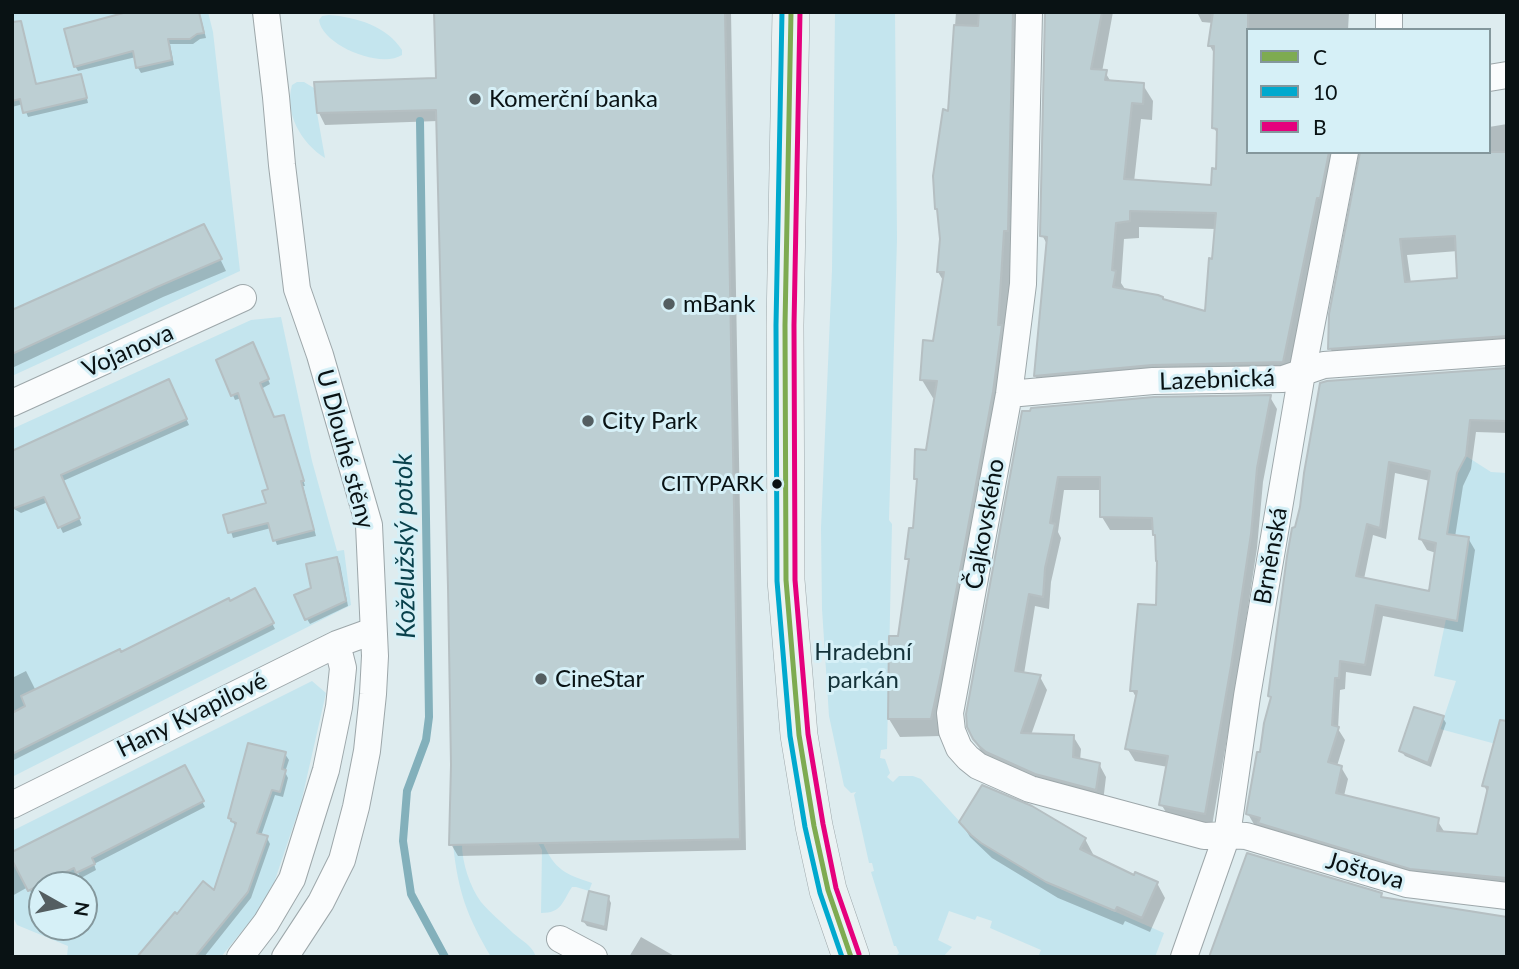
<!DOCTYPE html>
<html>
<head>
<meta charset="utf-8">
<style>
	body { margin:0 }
	#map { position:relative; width:1519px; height:969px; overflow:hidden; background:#deecef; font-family:Lato,sans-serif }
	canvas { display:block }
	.frame { position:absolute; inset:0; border:14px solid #091214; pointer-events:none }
	.legend { position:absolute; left:1246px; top:28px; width:245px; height:126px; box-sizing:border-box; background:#d6f0f7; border:2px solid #84979c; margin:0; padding:9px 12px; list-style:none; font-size:21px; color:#091214 }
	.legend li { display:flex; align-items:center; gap:14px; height:35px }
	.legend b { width:35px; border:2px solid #84979c }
	.north { position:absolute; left:28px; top:871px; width:70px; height:70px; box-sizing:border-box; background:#d6f0f7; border:2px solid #84979c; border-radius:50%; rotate:99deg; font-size:19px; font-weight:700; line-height:28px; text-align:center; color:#091214 }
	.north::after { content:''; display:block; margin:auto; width:24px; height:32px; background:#545e61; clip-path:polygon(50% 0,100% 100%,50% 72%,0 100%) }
</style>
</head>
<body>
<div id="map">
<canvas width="1519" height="969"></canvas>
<div class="frame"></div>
<ul class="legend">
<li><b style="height:9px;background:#7eab51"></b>C</li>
<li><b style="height:9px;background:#00a9ce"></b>10</li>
<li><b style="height:9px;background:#e5007d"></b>B</li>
</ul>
<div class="north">N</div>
</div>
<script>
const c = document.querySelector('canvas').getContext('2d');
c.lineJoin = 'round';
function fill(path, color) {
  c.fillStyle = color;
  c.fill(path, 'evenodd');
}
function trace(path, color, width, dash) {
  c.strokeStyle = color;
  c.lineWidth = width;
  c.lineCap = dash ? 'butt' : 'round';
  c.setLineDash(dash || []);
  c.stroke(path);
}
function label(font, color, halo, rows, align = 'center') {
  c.font = font + ' Lato,sans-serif';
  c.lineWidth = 6;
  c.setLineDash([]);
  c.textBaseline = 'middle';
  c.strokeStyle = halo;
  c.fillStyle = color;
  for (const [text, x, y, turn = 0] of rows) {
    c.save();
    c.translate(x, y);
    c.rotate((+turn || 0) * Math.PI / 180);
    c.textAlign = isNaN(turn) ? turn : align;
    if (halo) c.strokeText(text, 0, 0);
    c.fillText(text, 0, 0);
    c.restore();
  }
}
fill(new Path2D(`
	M15 12H208L213 32 240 271 12 376V13Z
	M835 12H895L897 239 889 520 892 524 887 749 881 750 880 758 885 759 890 773 887 777 893 782 899 776H913L921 779 971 834 981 843 1056 886 1164 933 1155 957H1038L1041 950 990 928 992 921 977 916 975 920 949 911 938 940 952 947 943 957H897V955L899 953 896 946H894L871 872 874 871 872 863H869L854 795 856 792 851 793 844 786 829 716 822 609 821 528 832 270Z
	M329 15C356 17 387 26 402 50V55C380 69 322 45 319 20L322 16Z
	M297 82H304L314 88 317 113 325 158C301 143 284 113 292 85Z
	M281 317 312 461 337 551 344 550 351 605 12 777V429L251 320Z
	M1466 456 1491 472 1507 473V747L1440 729 1456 681 1434 676 1446 619 1457 621 1469 537 1447 534 1457 473Z
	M312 681 326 693 301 803 274 883 256 914 221 957H67L68 946 17 925 12 915V831ZM42 885H84V927H42Z
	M538 843H543C555 870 565 874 592 883L589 891 576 887H572C562 902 562 913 541 913L542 850Z
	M453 844H462C462 863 470 887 481 902 490 913 503 923 513 933 522 941 532 945 536 957H491C467 916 458 892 453 844Z`), '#c4e5ee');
fill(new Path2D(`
	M436 12H731L746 850 458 856 451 844 452 765 438 121 325 125 319 113 437 80Z
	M956 12H1024L1008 340 941 736 900 737 889 719 910 564 907 558 915 530 919 482 916 478 928 451 936 398H933L922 380 934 343 944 282 938 272Z
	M1053 12H1113L1102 72H1105L1111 82 1143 85 1153 101 1152 120 1141 119 1134 182 1213 187 1218 171V135L1214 128 1215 55 1210 46 1213 23 1202 22 1197 12H1349L1348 30H1248V152H1342L1292 379 1045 392 1035 376 1048 246 1042 235ZM1139 227 1216 229 1207 314 1125 289 1121 283 1124 239 1139 238Z
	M198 13 201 18 206 38 200 39 193 44H170L174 65 141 73 138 68 136 57 78 71 75 66Z
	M24 40 27 45 36 85 80 76 83 81 88 103 28 117 23 104 12 107V43Z
	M1507 124V344L1339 364 1330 348 1362 154 1489 152V127ZM1458 251 1459 280 1411 283 1407 255Z
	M209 236 226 271 163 297 12 368V305L16 310Z
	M255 350 270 384 261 389 274 419 283 417 286 422 305 486H303L316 536 277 545 271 528 233 538 226 516 268 504 271 490 242 398 235 400 218 361Z
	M1507 368V433L1476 432 1471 469 1463 486 1455 537 1468 538 1475 550 1463 632 1383 616 1371 676 1346 672 1345 689 1340 690 1338 729 1345 740 1337 766 1341 767 1348 779 1344 796 1437 820 1445 833 1478 836 1488 794 1484 785 1507 749V888L1418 880 1255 826 1248 814 1262 737 1272 699 1269 695 1293 529ZM1395 473 1430 481 1420 538 1427 550 1436 553 1431 593 1364 579 1373 535 1386 539Z
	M172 387 189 425 63 481 82 525 63 533 48 502 21 513 14 509 12 510V454Z
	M1270 397 1277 409 1263 482 1257 548 1237 680 1212 826 1169 817 1161 804 1168 767 1135 761 1127 748 1137 699 1132 690 1157 607 1159 563 1157 539 1154 530H1110L1102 517V490H1064L1058 532 1061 538 1051 582 1049 609 1035 606 1024 674 1040 677 1047 690 1031 735 1073 736 1081 749 1080 761 1099 764 1106 777 1103 802 995 765 982 753 974 739 1023 412Z
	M337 559 340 564 348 606 310 624 307 619 313 589Z
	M255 590 275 629 12 761V678L26 671 36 691 121 654Z
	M1443 718 1446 723 1431 767 1405 756 1401 751Z
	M285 754 289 760 285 772 288 778 283 797 275 795 261 836 267 838 270 844 251 898 204 957H140L177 916 215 893 236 827 230 817Z
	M185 768 205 807 94 864 96 870 81 878 78 873 54 885H42V891L33 896 28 887 12 896V855Z
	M961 822 1085 839 1093 854 1092 857 1134 877 1157 883 1165 898 1150 932 1125 921 1123 925 1058 898 992 858 970 837Z
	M608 897 611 903 607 931 587 926 583 921Z
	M641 937 676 957H629Z`), '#0003');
trace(new Path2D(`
	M420 121 429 717 426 740 407 791 403 841 411 894 445 957`), '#83b0bb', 8);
const building = new Path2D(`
	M127 12H199L204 33 197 34 190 39H168L172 60 136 68 133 51 74 67 64 29Z
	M434 12H725L740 839 449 845 451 765 448 587 436 110 317 113 314 82 436 78Z
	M979 12H1013L1008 231H1004L998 325H1002L993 392 941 673 931 719H888L889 636H898L909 559H905L909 528H913L917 479H914L915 449 926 450 937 381 920 380 923 340 933 341 944 272H937L940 239 937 209H935L933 176 943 109 948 111 954 25 978 26Z
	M1045 12H1102L1091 69 1107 70 1105 80 1144 83 1143 104 1132 103 1124 179 1211 185 1212 168 1216 169 1217 129 1212 128 1214 46H1208L1213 12H1248V152H1329L1320 198H1317L1283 362 1152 365 1034 376 1047 237 1040 236ZM1130 211 1216 213 1212 259 1209 258 1205 311 1163 299V297L1158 295 1113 287 1116 271 1112 270 1116 223 1130 221Z
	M21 21 36 84 81 74 87 98 23 113 20 99 12 101V22Z
	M1360 152H1507V336L1328 349 1329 314ZM1455 236 1457 278 1405 282 1400 239Z
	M204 224 222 259 157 287 12 354V310Z
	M253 342 269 379 260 383 274 417 284 415 304 481H301L314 530 273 541 268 523 228 533 223 515 266 503 262 491 268 489 238 393 231 396 216 360Z
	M1507 368V421L1470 420 1466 456 1457 473 1447 534 1469 537 1457 621 1376 605 1365 665 1340 661 1339 678H1335L1332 725 1339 727 1328 762 1342 766 1336 793 1439 818 1437 831 1477 834 1488 787 1482 786 1500 720 1507 721V878L1410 869 1258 823 1260 818 1246 814 1257 752H1260L1264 723 1271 697 1268 696 1287 556 1292 528 1295 527 1300 507 1304 473 1320 383 1327 381ZM1389 462 1430 471 1419 539 1436 543 1429 591 1356 576 1367 524 1380 528Z
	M169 379 187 419 61 475 80 518 58 528 44 497 12 509V451Z
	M1271 395 1257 468 1251 534 1231 666 1205 814 1159 805 1168 756 1125 749 1137 691H1130L1138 604 1156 605 1157 561H1156L1155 535H1153L1152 518 1100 517V477H1058L1050 523 1055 524 1045 568 1043 597 1029 594 1015 671 1041 675 1021 733 1074 735 1073 757 1100 763 1096 790 1035 774 986 752 979 746 973 739 967 727 966 714 1022 411H1030L1031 408 1154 397Z
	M337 557 346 601 305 620 294 595 311 588 306 564Z
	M255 588 274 623 12 754V713L25 706 21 696 120 649 121 652 229 598 230 601Z
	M1414 707 1444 716 1428 763 1399 751Z
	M248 743 286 752 282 769 286 770 280 792 272 790 257 833 268 836 248 892 195 957H137L175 912 177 914 203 881 214 890 236 823 231 821V819L228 818Z
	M185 765 204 801 92 858 95 864 76 873 74 868 28 891 12 860V852Z
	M982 785 1032 806 1086 838 1080 849 1134 875 1135 872 1158 882 1142 918 1117 907 1115 911 1046 882 981 843 971 835 959 822Z
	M1247 853 1382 893 1381 897 1507 917V957H1209Z
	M589 891 609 896 605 927 582 921Z`);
fill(building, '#bdcfd3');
trace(building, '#b5bfc2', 2);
const street = new Path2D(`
	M266 12 276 97 282 165 297 289 320 355 369 525 375 656 373 694 367 751 356 807 342 860 321 902 285 957
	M1029 12 1023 284 1009 394 950 713 952 731 959 748 968 758 978 766 1030 789 1204 836 1227 835 1246 836 1407 884 1507 896
	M1389 30V12
	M1489 78 1507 75
	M1009 394 1153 381 1283 379 1324 365 1507 352
	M12 403 243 298
	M12 805 337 644 373 631
	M560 939 594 957
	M240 957 266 923 292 879 326 770 339 707 343 668 337 644
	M1184 957 1227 835 1247 696 1302 373 1345 152`);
const secondary = new Path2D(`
	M791 12 785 325 786 580 799 735 814 826 828 890 851 957`);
trace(street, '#9da7aa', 28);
trace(secondary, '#9da7aa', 38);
trace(street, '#fafcfd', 26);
trace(secondary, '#eaf2f3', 37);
trace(new Path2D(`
	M791 12 785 325 786 580 799 735 814 826 828 890 851 957`), '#7eab51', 5);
trace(new Path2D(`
	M782 12 776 325 777 581 790 736 805 827 820 893 842 957`), '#00a9ce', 5);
trace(new Path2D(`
	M800 12 794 325 795 580 808 734 823 824 836 888 859 954`), '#e5007d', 5);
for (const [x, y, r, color] of [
	[475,99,7,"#545e61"],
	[669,304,7,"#545e61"],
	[588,421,7,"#545e61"],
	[777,484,6,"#091214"],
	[541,679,7,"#545e61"]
]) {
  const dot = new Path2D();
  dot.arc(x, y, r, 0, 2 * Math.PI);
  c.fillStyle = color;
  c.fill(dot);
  trace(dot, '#d6f0f7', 2.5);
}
label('22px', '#091214', '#d6f0f7', [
	["CITYPARK",764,484]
], 'right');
label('24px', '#091214', '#d6f0f7', [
	["Komerční banka",489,99],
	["mBank",683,304],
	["City Park",602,421],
	["CineStar",555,679]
], 'left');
label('24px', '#091214', '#d6f0f7', [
	["Vojanova",128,351,-24],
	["Lazebnická",1217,380,-2],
	["U Dlouhé stěny",345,449,75],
	["Čajkovského",985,524,-80],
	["Brněnská",1271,556,-80],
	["Hany Kvapilové",192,715,-26],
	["Joštova",1365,871,16]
]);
label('24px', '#143239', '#d6f0f7', [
	["Hradební",863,652],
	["parkán",863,680]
]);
label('italic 26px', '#09414c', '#d6f0f7', [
	["Koželužský potok",405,546,-91]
]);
</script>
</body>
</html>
